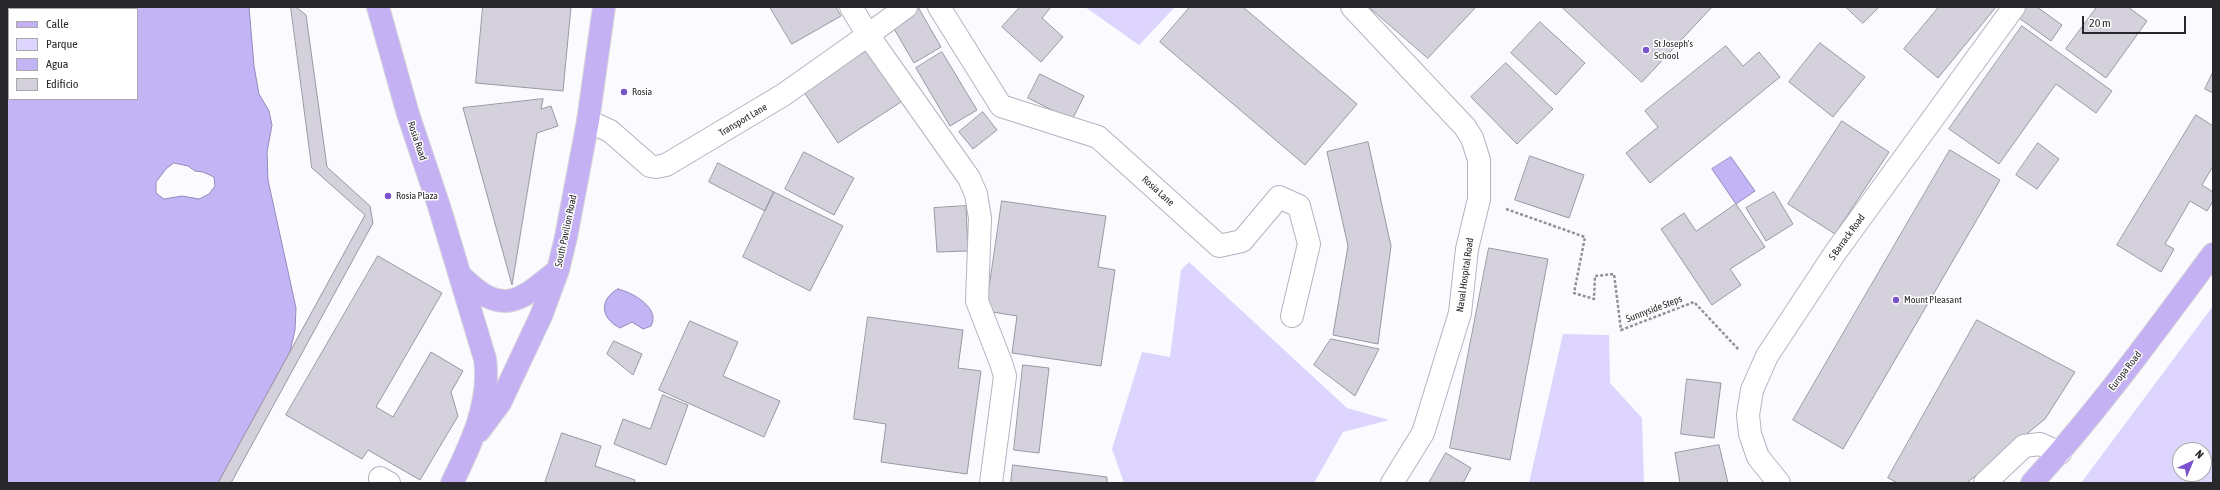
<!DOCTYPE html>
<html>
<head>
<meta charset="utf-8">
<style>
	body { margin:0 }
	#map { position:relative; width:2220px; height:490px; overflow:hidden; background:#fbfaff; font-family:"Asap Condensed",sans-serif }
	canvas { display:block }
	.frame { position:absolute; inset:0; border:8px solid #28272c; pointer-events:none }
	.legend { position:absolute; left:8px; top:8px; width:130px; height:92px; box-sizing:border-box; background:#fff; border:1px solid #a9a9ab; margin:0; padding:5px 7px; list-style:none; font-size:12px; color:#28272c }
	.legend li { display:flex; align-items:center; gap:8px; height:20px }
	.legend b { width:20px; border:1px solid #a9a9ab }
	.north { position:absolute; left:2172px; top:442px; width:40px; height:40px; box-sizing:border-box; background:#fff; border:1px solid #a9a9ab; border-radius:50%; rotate:44deg; font-size:11px; font-weight:700; line-height:16px; text-align:center; color:#28272c }
	.north::after { content:''; display:block; margin:auto; width:14px; height:18px; background:#7a52cb; clip-path:polygon(50% 0,100% 100%,50% 72%,0 100%) }
	.scale { position:absolute; left:2082px; top:16px; width:104px; height:18px; box-sizing:border-box; border:2px solid #28272c; border-top:0; padding-left:5px; font-size:12px; line-height:14px; white-space:nowrap; color:#28272c; -webkit-text-stroke:3px #fff; paint-order:stroke }
</style>
</head>
<body>
<div id="map">
<canvas width="2220" height="490"></canvas>
<div class="frame"></div>
<ul class="legend">
<li><b style="height:5px;background:#c4b1f3"></b>Calle</li>
<li><b style="height:11px;background:#ded5fe"></b>Parque</li>
<li><b style="height:11px;background:#c3b4f5"></b>Agua</li>
<li><b style="height:11px;background:#d4d1dd"></b>Edificio</li>
</ul>
<div class="north">N</div>
<div class="scale">20 m</div>
</div>
<script>
const c = document.querySelector('canvas').getContext('2d');
c.lineJoin = 'round';
function fill(path, color) {
  c.fillStyle = color;
  c.fill(path, 'evenodd');
}
function trace(path, color, width, dash) {
  c.strokeStyle = color;
  c.lineWidth = width;
  c.lineCap = dash ? 'butt' : 'round';
  c.setLineDash(dash || []);
  c.stroke(path);
}
function label(font, color, halo, rows, align = 'center') {
  c.font = font + ' "Asap Condensed",sans-serif';
  c.lineWidth = 3;
  c.setLineDash([]);
  c.textBaseline = 'middle';
  c.strokeStyle = halo;
  c.fillStyle = color;
  for (const [text, x, y, turn = 0] of rows) {
    c.save();
    c.translate(x, y);
    c.rotate((+turn || 0) * Math.PI / 180);
    c.textAlign = isNaN(turn) ? turn : align;
    if (halo) c.strokeText(text, 0, 0);
    c.fillText(text, 0, 0);
    c.restore();
  }
}
fill(new Path2D(`
	M1085 7H1175L1139 45Z
	M1189 262 1347 408 1389 420 1343 432 1314 483H1124L1112 449 1142 352 1170 357 1181 270Z
	M2213 306V483H2081ZM2180 450H2204V474H2180Z
	M1563 334 1609 335 1610 383 1642 418 1644 483H1529Z`), '#ded5fe');
const water = new Path2D(`
	M7 7H249L254 66 259 94 269 111 272 125 267 152 268 180 296 308 295 330 290 352 218 483H7ZM9 9H137V99H9ZM174 163 188 166 195 171 203 172 214 177 215 186 209 194 199 199 182 196 164 199 156 193V182L166 169Z
	M1731 157 1755 191 1736 204 1712 169Z
	M618 289C632 292 661 308 651 326L643 329 632 322 620 328C600 318 599 299 618 289Z`);
fill(water, '#c3b4f5');
trace(water, '#948ab9', 1);
const building = new Path2D(`
	M291 7H296L306 15 327 167 370 206 373 223 231 483H218L365 215 312 168Z
	M483 7H571L563 91 476 83Z
	M770 7H836L841 16 792 44Z
	M918 7 941 47 914 63 890 22Z
	M1020 7H1051L1042 18 1063 37 1041 62 1002 27Z
	M1190 7H1243L1357 104 1305 165 1160 42Z
	M1369 7H1476L1428 58Z
	M1562 7H1712L1642 82Z
	M1846 7H1879L1863 23Z
	M1939 7H1996L1938 78 1904 49Z
	M2026 7H2037L2062 25 2051 41 2019 18Z
	M2097 7H2128L2147 21 2106 78 2066 49Z
	M1540 22 1585 63 1556 95 1511 53Z
	M2022 26 2112 91 2096 113 2056 84 1999 164 1949 129Z
	M1820 43 1865 77 1833 117 1789 82Z
	M1726 46 1743 66 1759 52 1780 77 1650 183 1626 153 1658 127 1645 111Z
	M871 48 904 100 838 143 804 92Z
	M942 52 977 110 950 126 916 68Z
	M1506 63 1553 109 1517 144 1471 97Z
	M2213 72V93L2205 89Z
	M1040 74 1084 96 1072 120 1028 98Z
	M543 99 541 109 551 106 558 126 537 133 512 285 463 108Z
	M983 112 997 130 973 149 959 132Z
	M2196 115 2213 126V166L2202 185 2213 192V201L2207 211 2190 201 2165 244 2174 249 2161 272 2117 245Z
	M1842 121 1889 152 1835 234 1788 204Z
	M1368 142 1391 246 1378 344 1333 335 1348 246 1327 152Z
	M2038 143 2059 159 2037 189 2016 175Z
	M1950 150 2000 180 1843 449 1793 420Z
	M804 152 854 178 834 215 785 189Z
	M1530 156 1584 175 1569 218 1515 200Z
	M718 163 774 192 765 211 709 182Z
	M774 192 843 226 810 291 743 257Z
	M1774 192 1793 224 1766 241 1746 208Z
	M1002 201 1106 216 1098 267 1115 270 1101 366 1012 353 1017 316 986 311Z
	M1736 204 1765 247 1730 269 1741 285 1712 305 1661 229 1684 213 1696 231Z
	M966 206 968 251 937 252 934 208Z
	M1489 248 1548 259 1510 460 1450 448Z
	M378 256 442 293 376 407 393 417 431 352 463 371 451 392 458 416 420 480 368 450 362 459 286 415Z
	M868 317 963 330 958 368 981 371 967 474 881 462 886 424 854 419Z
	M1977 320 2075 372 2045 419 1967 483H1898L1888 478Z
	M690 321 738 342 723 376 780 401 764 437 659 390Z
	M1331 339 1379 349 1355 396 1314 365Z
	M614 341 642 354 633 375 607 354Z
	M1023 365 1049 368 1039 453 1014 450Z
	M1687 379 1721 383 1714 438 1681 434Z
	M663 395 688 405 666 465 614 444 623 419 650 429Z
	M562 433 601 446 595 466 635 480 634 483H545Z
	M1719 445 1728 483H1680L1675 453Z
	M1446 453 1471 468 1463 483H1429Z
	M1013 465 1107 477V483H1011Z`);
fill(building, '#d4d1dd');
trace(building, '#9997a2', 1);
const minor = new Path2D(`
	M906 7 868 35 969 178 976 194 980 218 977 301 1001 363 1005 376 991 483
	M939 7 1001 106 1098 137 1219 246 1242 241 1279 197 1299 206 1309 244 1292 316
	M1352 7 1465 127 1472 138 1479 160V199L1467 249 1460 313 1423 433 1392 483
	M588 121 610 131 650 166 656 167 666 165 783 95 868 35 851 7
	M380 478 389 483
	M1779 483 1758 457 1750 434 1748 415 1752 390 1767 356 1835 253 2014 7
	M1985 483 2024 446 2040 444 2060 453`);
const major = new Path2D(`
	M378 7 408 114 439 206 485 359C491 403 471 444 452 483
	M460 275C502 317 518 303 558 270
	M479 431 500 403 541 316 558 270 566 237 588 121 604 7
	M2032 483C2098 411 2155 332 2213 254`);
trace(minor, '#b6b3bf', 24);
trace(major, '#d8d8d9', 24);
trace(new Path2D(`
	M1506 209 1585 237 1574 293 1594 299 1595 276 1614 274 1621 330 1694 302 1739 350`), '#929196', 2.5, [3, 2]);
trace(minor, '#fff', 22);
trace(major, '#c4b1f3', 22);
for (const [x, y, r, color] of [
	[1646,50,4,"#7a52cb"],
	[624,92,4,"#7a52cb"],
	[388,196,4,"#7a52cb"],
	[1896,300,4,"#7a52cb"]
]) {
  const dot = new Path2D();
  dot.arc(x, y, r, 0, 2 * Math.PI);
  c.fillStyle = color;
  c.fill(dot);
  trace(dot, '#fff', 1.5);
}
label('10px', '#28272c', '#fff', [
	["St Joseph's",1654,44],
	["School",1654,56],
	["Rosia",632,92],
	["Rosia Plaza",396,196],
	["Mount Pleasant",1904,300]
], 'left');
label('10px', '#28272c', '#fff', [
	["Transport Lane",743,120,-31],
	["Rosia Road",417,141,71],
	["Rosia Lane",1158,191,42],
	["South Pavilion Road",566,231,-78],
	["S Barrack Road",1847,237,-54],
	["Naval Hospital Road",1465,275,-82],
	["Sunnyside Steps",1654,309,-21],
	["Europa Road",2125,371,-52]
]);
</script>
</body>
</html>
